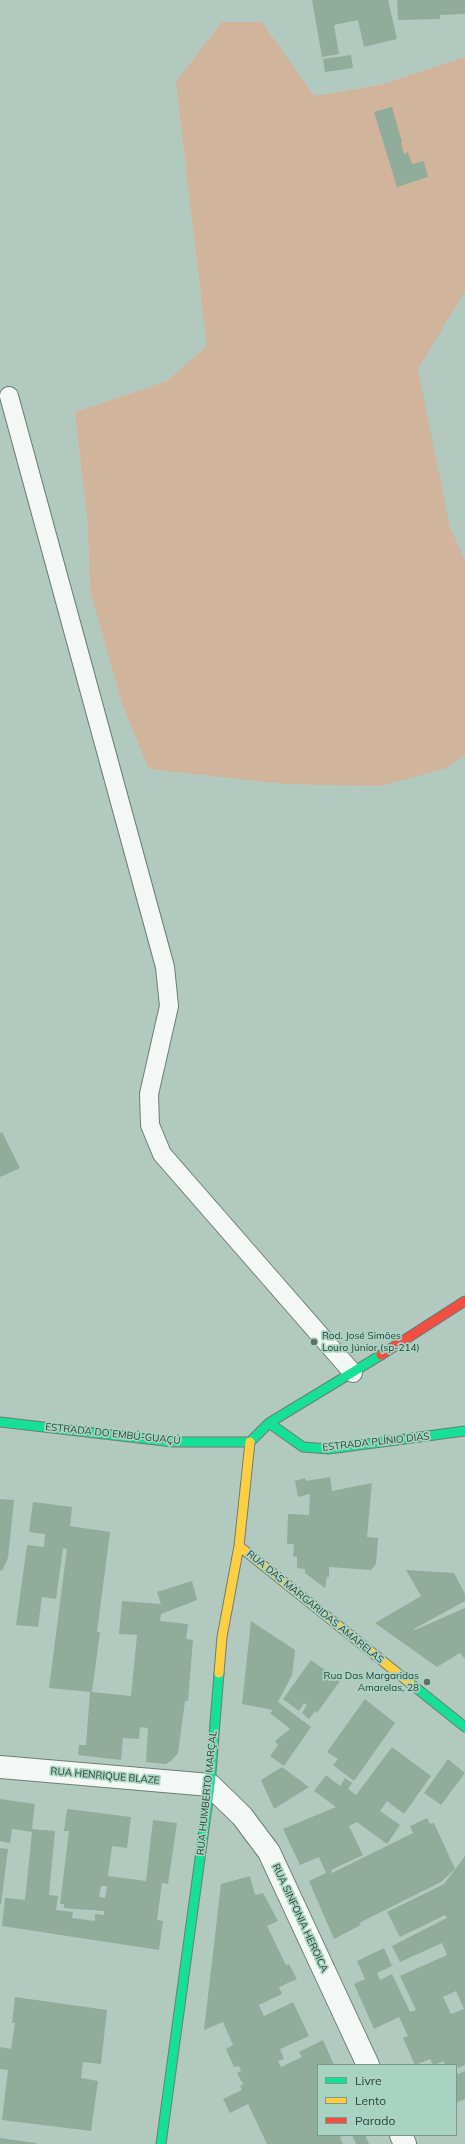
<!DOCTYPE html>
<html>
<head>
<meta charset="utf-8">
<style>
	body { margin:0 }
	#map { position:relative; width:465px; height:2144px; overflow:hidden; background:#b2c9c0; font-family:Mulish,sans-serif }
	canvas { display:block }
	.legend { position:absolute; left:317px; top:2064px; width:140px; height:72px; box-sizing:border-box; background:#a8d3c2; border:1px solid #78998c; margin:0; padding:5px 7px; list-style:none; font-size:12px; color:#2f413a }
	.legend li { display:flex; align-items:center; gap:8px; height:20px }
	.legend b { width:20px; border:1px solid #78998c }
</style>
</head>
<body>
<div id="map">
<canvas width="465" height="2144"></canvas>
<ul class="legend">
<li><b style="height:5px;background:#16e098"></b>Livre</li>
<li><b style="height:5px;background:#ffcf43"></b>Lento</li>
<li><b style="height:5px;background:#f24e42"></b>Parado</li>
</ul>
</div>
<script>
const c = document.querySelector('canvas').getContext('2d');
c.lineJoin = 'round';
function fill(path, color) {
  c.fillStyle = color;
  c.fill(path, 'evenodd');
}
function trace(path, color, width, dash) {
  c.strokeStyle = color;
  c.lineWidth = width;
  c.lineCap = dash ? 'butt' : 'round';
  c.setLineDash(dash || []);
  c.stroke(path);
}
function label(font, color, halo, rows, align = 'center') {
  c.font = font + ' Mulish,sans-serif';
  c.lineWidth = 3.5;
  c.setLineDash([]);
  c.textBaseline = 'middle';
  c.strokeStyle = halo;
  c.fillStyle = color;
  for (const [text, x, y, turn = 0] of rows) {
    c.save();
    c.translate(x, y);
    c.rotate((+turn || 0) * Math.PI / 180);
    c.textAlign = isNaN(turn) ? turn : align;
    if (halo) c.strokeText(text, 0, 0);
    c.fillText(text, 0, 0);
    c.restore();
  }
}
fill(new Path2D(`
	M222 22H262L314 96 380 85 465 57V291L418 369 450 527 465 561V755L447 768 381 786 284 784 149 769 122 703 90 590 88 524 75 412 167 381 207 346 176 82Z`), '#d0b49b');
fill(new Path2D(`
	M312 0H388L397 39 364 47 358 20 334 25 339 54 322 57Z
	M397 0H465V14L440 15V19L398 20Z
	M351 55 353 68 325 72 323 59Z
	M392 107 402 142 401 143 404 154 408 152 412 164 424 161 428 177 397 187 374 112Z
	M2 1132 20 1168 0 1177V1133Z
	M330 1477 332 1491 372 1483 367 1537 378 1538 376 1564 371 1570 329 1567V1577H327L325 1588 305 1573V1569L297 1568V1557L293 1556 294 1544H287L288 1514 309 1515 310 1494 298 1497 295 1481 305 1478 306 1481Z
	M0 1499 14 1500 8 1558 2 1571 0 1570Z
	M33 1502 72 1507 70 1526 110 1532 97 1632H100L92 1692 131 1696 137 1635 119 1634 122 1601 161 1604 157 1592 192 1581 197 1600 161 1614 160 1621 188 1624 186 1639 193 1640 188 1701H185L178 1753 172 1760 166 1764 146 1762 148 1728 140 1727 139 1739 123 1738 121 1760 78 1755 79 1745H86L90 1692 49 1688 67 1549 63 1548 56 1599 42 1597 38 1627 16 1625 27 1545 44 1547 45 1534 29 1532Z
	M406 1570 454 1573 465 1594V1601L414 1629 415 1630 465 1608V1659L460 1653 437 1667 375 1623 421 1596Z
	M251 1621 295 1650 292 1675 278 1702 311 1727 284 1766 270 1756 278 1745 275 1741 290 1729 270 1713 273 1710 242 1704Z
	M311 1660 340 1681 317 1713 315 1711 309 1719 302 1713 307 1705 304 1703 299 1711 283 1699Z
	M365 1699 395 1723 354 1781 333 1765 338 1759 327 1752Z
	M392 1747 431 1776 404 1814 387 1801 380 1811 400 1825 387 1844 357 1822 349 1826 363 1855 331 1870 332 1873 413 1833 410 1826 427 1818 430 1824 434 1823 455 1869 441 1882 359 1923 361 1925 334 1939 309 1881 326 1873 319 1857 300 1865 283 1829 336 1807 314 1791 326 1775 340 1786 345 1778 352 1783 348 1789 356 1795Z
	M448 1759 465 1773 441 1805 424 1793Z
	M282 1767 309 1787 274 1809 261 1780Z
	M0 1799 35 1804 32 1829 55 1831 49 1895 58 1896 56 1910 73 1912 72 1918 95 1921V1914L104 1915V1911L64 1908V1904H60L69 1831H64L67 1809 131 1817 127 1848 112 1846 108 1876 146 1881 153 1820 177 1823 168 1884 162 1883 157 1920 163 1921 159 1950 2 1926 5 1898 25 1900 32 1832 12 1829 10 1843 0 1841ZM101 1886H107L105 1898 99 1897Z
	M0 1848 8 1849 1 1904H0Z
	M465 1856V2065L458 2068 457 2064 445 2065 444 2061 433 2065 430 2059 415 2065 403 2038 408 2036 399 2017 374 2029 354 1984 365 1979 357 1961 384 1948 392 1966 377 1973 380 1980 392 1974 410 2012 416 2010 400 1976 447 1955 442 1943 400 1962 392 1946 447 1918 445 1915 400 1937 387 1912 444 1884ZM456 1991 464 2009 451 2014 443 1997Z
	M250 1876 255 1895 263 1893 278 1921 267 1926 286 1965 289 1964 297 1979 279 1987 282 1994 259 2005 264 2016 293 2002 309 2036 280 2049 284 2059 278 2061 281 2067 302 2057 299 2052 323 2040 334 2065H318V2135H346L340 2137 343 2144H267L248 2104 230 2113 223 2099 242 2090 240 2086 243 2084 237 2073 241 2071 239 2066 234 2067 226 2049 233 2045 223 2022 204 2030 221 1884Z
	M15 1997 107 2010 101 2064 83 2062 81 2078 98 2081 91 2131 2 2120 8 2070 0 2069V2047L11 2049 15 2023H12Z
	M456 2070 458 2074 465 2071V2099L456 2103Z
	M352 2135H365L369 2144H356Z
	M0 2138 36 2143V2144H0Z`), '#90ac9b');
const lane = new Path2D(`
	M9 396 165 967 169 1006 149 1094 150 1125 162 1154 353 1373`);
const street = new Path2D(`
	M0 1767 210 1785 242 1816 269 1852 368 2065
	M401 2135 405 2144`);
const fast = new Path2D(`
	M0 1422 173 1442H250L269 1423 381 1355
	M269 1423 303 1447 329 1449 465 1431
	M410 1683 465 1727
	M161 2144 210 1785 219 1673`);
const slow = new Path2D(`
	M239 1546 410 1683
	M219 1673 222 1637 239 1546 250 1442`);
const jam = new Path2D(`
	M381 1355 465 1301`);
trace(lane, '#6c7e77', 20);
trace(street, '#6c7e77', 24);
trace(fast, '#6c7e77', 11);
trace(slow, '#6c7e77', 11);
trace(jam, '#6c7e77', 11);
trace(lane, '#f3f7f6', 18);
trace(street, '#f3f7f6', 22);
trace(fast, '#16e098', 9);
trace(slow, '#ffcf43', 9);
trace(jam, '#f24e42', 9);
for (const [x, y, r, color] of [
	[314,1342,4,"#5d7169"],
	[427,1682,4,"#5d7169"]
]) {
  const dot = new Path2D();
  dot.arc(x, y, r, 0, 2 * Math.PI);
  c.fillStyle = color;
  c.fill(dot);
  trace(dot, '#a8d3c2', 1.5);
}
label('10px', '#2f413a', '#a8d3c2', [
	["Rod. José Simões",322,1336],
	["Louro Júnior (sp-214)",322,1348],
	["Rua Das Margaridas",419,1676,"right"],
	["Amarelas, 28",419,1688,"right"]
], 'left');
label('10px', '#2f413a', '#a8d3c2', [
	["ESTRADA DO EMBÚ-GUAÇÚ",113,1434,6],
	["ESTRADA PLÍNIO DIAS",376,1442,-6],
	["RUA DAS MARGARIDAS AMARELAS",315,1607,39],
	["RUA HENRIQUE BLAZE",105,1776,5],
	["RUA HUMBERTO MARÇAL",207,1793,-84],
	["RUA SINFONIA HEROICA",300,1918,65]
]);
</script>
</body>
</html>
